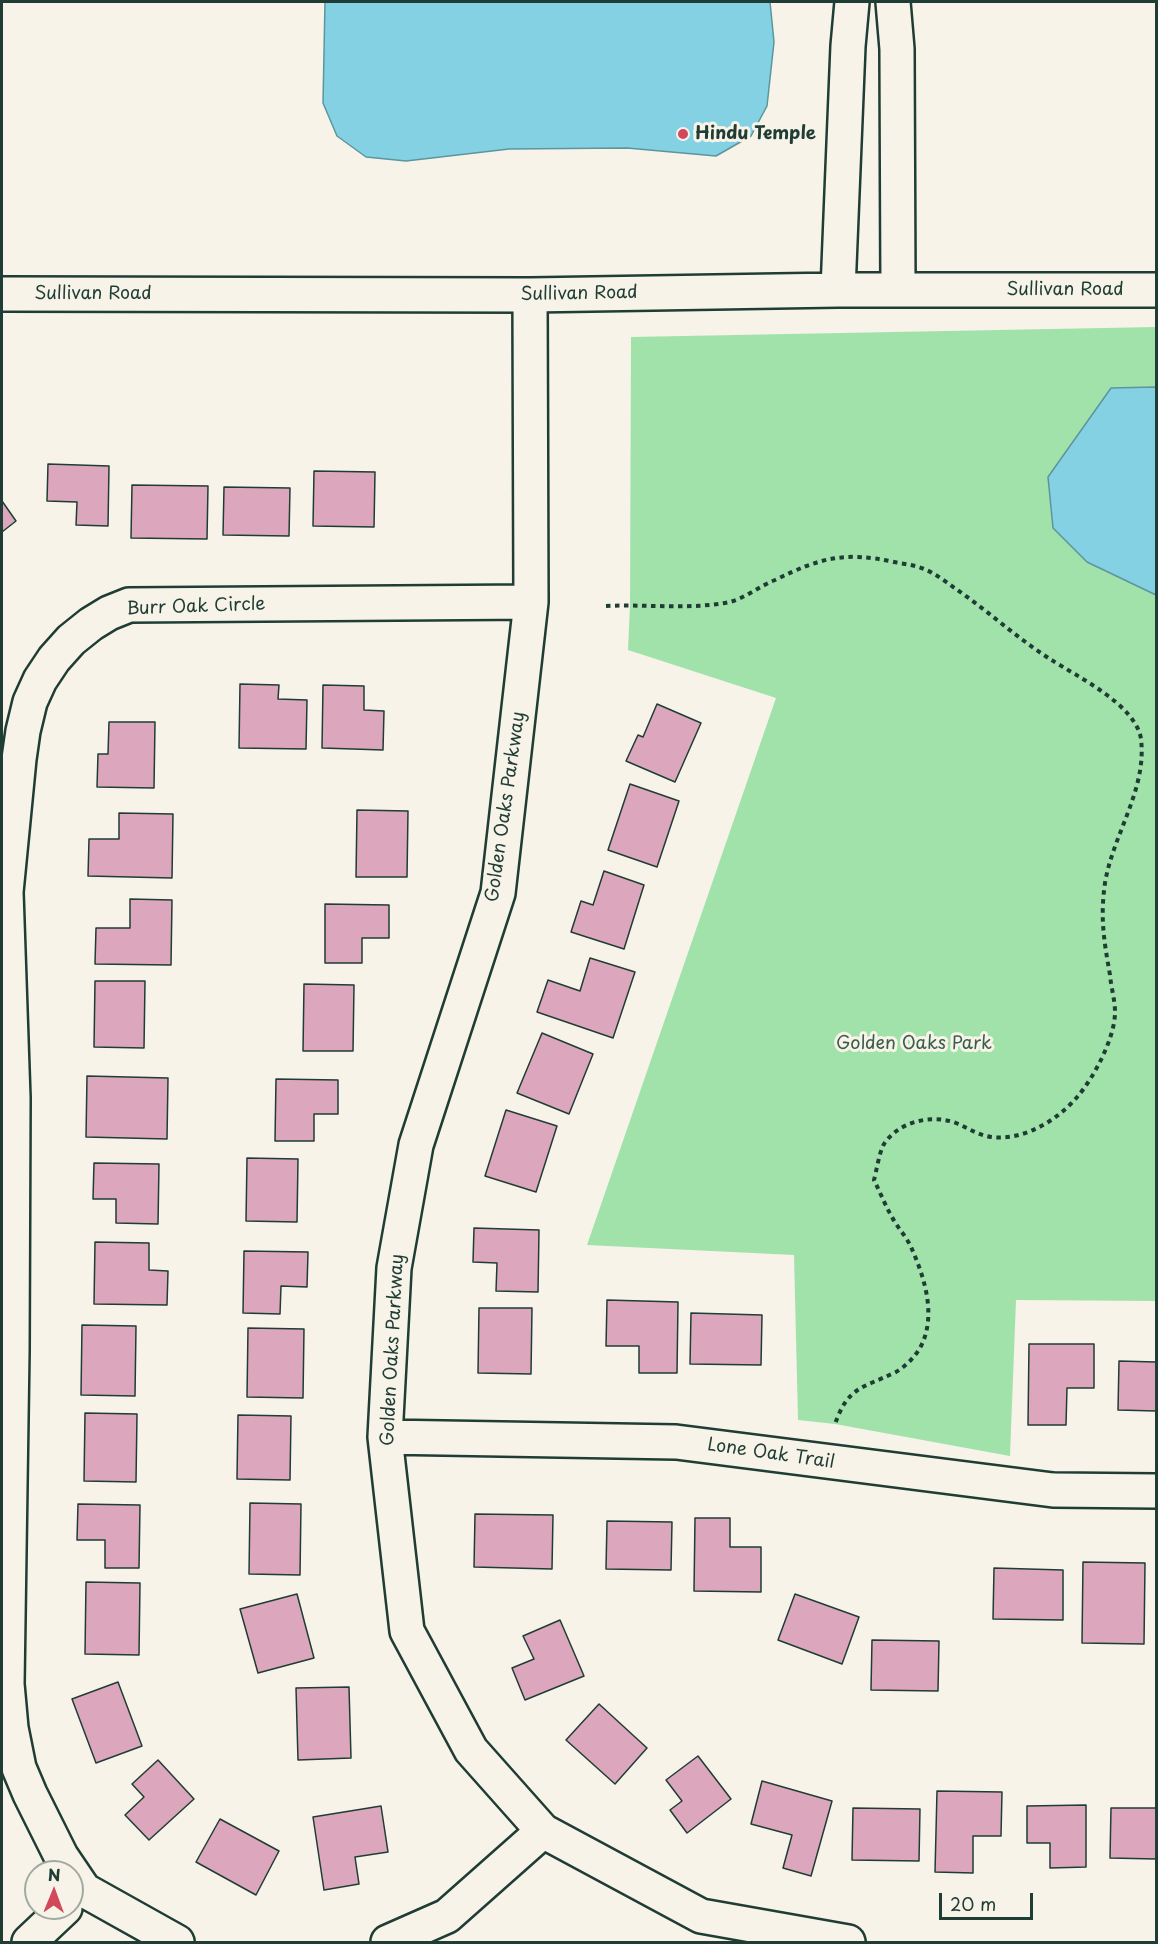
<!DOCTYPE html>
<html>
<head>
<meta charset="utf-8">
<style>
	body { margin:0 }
	#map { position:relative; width:1158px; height:1944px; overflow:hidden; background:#f7f3e8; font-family:"Playpen Sans",sans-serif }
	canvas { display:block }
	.frame { position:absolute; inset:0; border:3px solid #1f3d34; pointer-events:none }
	.north { position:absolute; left:24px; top:1860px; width:60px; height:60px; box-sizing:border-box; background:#f7f3e8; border:2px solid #a1aaa0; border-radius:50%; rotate:1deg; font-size:16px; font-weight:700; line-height:24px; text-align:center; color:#1f3d34 }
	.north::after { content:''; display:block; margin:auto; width:21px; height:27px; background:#d1495b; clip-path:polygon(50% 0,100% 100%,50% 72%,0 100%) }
	.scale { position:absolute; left:939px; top:1893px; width:94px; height:27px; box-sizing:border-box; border:3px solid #1f3d34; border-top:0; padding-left:8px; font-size:18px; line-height:21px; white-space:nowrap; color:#1f3d34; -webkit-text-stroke:4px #f7f3e8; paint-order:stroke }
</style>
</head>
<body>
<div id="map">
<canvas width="1158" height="1944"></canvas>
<div class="frame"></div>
<div class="north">N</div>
<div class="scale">20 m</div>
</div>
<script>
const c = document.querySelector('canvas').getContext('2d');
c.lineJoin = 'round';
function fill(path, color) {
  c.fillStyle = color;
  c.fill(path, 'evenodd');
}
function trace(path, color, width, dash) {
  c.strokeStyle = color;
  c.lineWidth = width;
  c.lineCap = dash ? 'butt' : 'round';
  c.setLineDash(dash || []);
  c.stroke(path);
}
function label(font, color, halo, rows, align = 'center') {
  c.font = font + ' "Playpen Sans",sans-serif';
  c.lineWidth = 6;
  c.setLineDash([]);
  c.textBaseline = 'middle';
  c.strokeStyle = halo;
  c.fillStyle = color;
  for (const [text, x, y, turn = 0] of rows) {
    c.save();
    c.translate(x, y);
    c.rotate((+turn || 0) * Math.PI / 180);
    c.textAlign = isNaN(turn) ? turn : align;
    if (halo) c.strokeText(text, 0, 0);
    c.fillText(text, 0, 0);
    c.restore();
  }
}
fill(new Path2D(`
	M1156 327V1301L1016 1300 1010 1456 835 1424 798 1420 794 1255 587 1245 776 698 628 650 630 605 631 337Z`), '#a1e2ab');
const water = new Path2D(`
	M325 2H770L774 42 767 106 751 136 716 156 627 148 509 149 406 161 366 157 337 136 323 103Z
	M1156 387V595L1087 562 1053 528 1048 477 1111 388Z`);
fill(water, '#84d1e3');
trace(water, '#5c969d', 1.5);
const building = new Path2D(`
	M48 464 109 466 108 526 76 525 77 502 47 501Z
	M314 471 375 472 374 527 313 526Z
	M132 485 208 486 207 539 131 538Z
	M224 487 290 488 289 536 223 535Z
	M2 501 16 521 2 532Z
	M240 684 279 685 278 699 307 700 306 749 239 748Z
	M323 685 364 686V710L384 711 383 750 322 748Z
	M657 704 701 723 675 782 626 761 638 735 643 737Z
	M109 722H155L154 788 97 787 98 754H108Z
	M630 784 679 801 657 867 608 850Z
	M357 810 408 811 407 877H356Z
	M119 813 173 814 172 878 88 876 89 839H119Z
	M604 871 644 885 624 949 571 932 581 901 593 905Z
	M130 899 172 900 171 965 95 964 96 928H130Z
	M325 904 389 905V938H362V963H325Z
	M590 958 635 972 613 1038 537 1012 548 980 580 991Z
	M95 981H145L144 1048 94 1047Z
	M304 984 354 985 353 1051H303Z
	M542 1033 593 1054 569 1114 517 1093Z
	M87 1076 168 1078 167 1139 86 1137Z
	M276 1079 338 1080V1114H314V1141H275Z
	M506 1110 557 1126 536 1192 485 1176Z
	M247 1158 298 1159 297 1222 246 1221Z
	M94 1163 159 1164 158 1224 116 1223V1199H93Z
	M474 1228 539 1230 538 1292 496 1291 497 1263 473 1262Z
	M95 1242 149 1243V1270L168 1271 167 1305 94 1304Z
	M244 1251 308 1252 307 1287 281 1286 280 1314 243 1313Z
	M607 1300 678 1302 677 1373H639V1346H606Z
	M479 1308H532L531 1374 478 1373Z
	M691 1313 762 1315 761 1365 690 1364Z
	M82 1325 136 1326 135 1396 81 1395Z
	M248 1328 304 1329 303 1398 247 1397Z
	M1029 1344H1094V1388H1067L1066 1425H1028Z
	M1119 1361 1156 1362V1411L1118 1410Z
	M85 1413 137 1414 136 1482 84 1481Z
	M238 1415 291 1416 290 1480 237 1479Z
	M250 1503 301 1504 300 1575 249 1574Z
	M78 1504 140 1505 139 1568H105V1540H77Z
	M475 1514 553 1515 552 1569 474 1567Z
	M695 1518H730V1547H761V1592L694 1591Z
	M607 1521 672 1522 671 1570 606 1569Z
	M1083 1562 1145 1563 1144 1644 1082 1643Z
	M994 1568 1063 1570V1620L993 1619Z
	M86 1582 140 1583 139 1655 85 1654Z
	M297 1594 314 1658 258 1673 240 1609Z
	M795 1594 859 1617 842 1664 778 1640Z
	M560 1620 584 1676 525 1700 512 1668 534 1659 523 1636Z
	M872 1640 939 1641 938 1691 871 1690Z
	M118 1682 142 1746 96 1763 72 1699Z
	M349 1687 351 1758 298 1760 296 1688Z
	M599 1704 647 1748 615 1784 566 1740Z
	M698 1756 731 1799 687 1833 670 1810 682 1801 666 1780Z
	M158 1760 194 1799 149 1840 125 1815 144 1797 132 1784Z
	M762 1781 832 1801 811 1876 783 1868 792 1835 751 1824Z
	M937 1791 1002 1792 1001 1836H973V1873L935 1872Z
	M1086 1805V1867L1050 1868V1843H1027V1806Z
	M381 1806 388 1852 355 1857 359 1884 324 1890 313 1817Z
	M853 1808 920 1809 919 1861 852 1860Z
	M1111 1808H1156V1859L1110 1858Z
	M220 1819 279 1851 256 1895 196 1862Z`);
fill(building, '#dca6bc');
trace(building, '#1f3d34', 1.5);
const minor = new Path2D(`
	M893 2 897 49 898 290
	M838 290 848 46 852 2
	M2 294 530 295 838 290H1156
	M530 295 531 602 498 893 416 1145 394 1268 385 1437 407 1631 471 1750 543 1831 701 1916 848 1942
	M385 1437 676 1442 1053 1490 1156 1491
	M29 1942 65 1908
	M177 1942 84 1890 61 1856 30 1794 19 1768 11 1728 7 1684 12 1351 13 1098 6 892 19 759 23 731 30 702 40 680 54 659 71 640 91 624 109 613 129 605 531 602
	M388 1942 447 1916 543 1831`);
trace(minor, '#1f3d34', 38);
trace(new Path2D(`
	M606 606C647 604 689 610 730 602 745 598 760 586 775 580 820 558 844 551 894 562 904 564 915 565 924 569 935 573 946 582 956 589 988 611 1017 638 1050 659 1078 677 1136 705 1141 739 1147 790 1113 834 1105 883 1100 918 1104 941 1110 975 1111 987 1115 1000 1115 1012 1115 1038 1094 1077 1078 1096 1058 1120 1024 1141 991 1137 978 1135 968 1128 956 1123 932 1114 899 1121 884 1144 879 1153 877 1169 874 1180 880 1192 885 1205 892 1217 897 1227 906 1236 911 1247 925 1278 937 1317 920 1348 914 1358 904 1368 894 1373 862 1388 848 1387 835 1424`), '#1f3d34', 4, [4.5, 4.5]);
trace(minor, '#f7f3e8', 33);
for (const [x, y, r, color] of [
	[683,134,6,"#d1495b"]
]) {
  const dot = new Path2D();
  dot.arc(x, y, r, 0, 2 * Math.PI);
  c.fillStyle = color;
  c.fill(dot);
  trace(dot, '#f7f3e8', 2);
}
label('bold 18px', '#1f3d34', '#f7f3e8', [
	["Hindu Temple",695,134]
], 'left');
label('18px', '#1f3d34', '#f7f3e8', [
	["Sullivan Road",1065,290],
	["Sullivan Road",93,294],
	["Sullivan Road",579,294,-1],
	["Burr Oak Circle",196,607,-2],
	["Golden Oaks Parkway",506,807,-82],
	["Golden Oaks Parkway",393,1350,-87],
	["Lone Oak Trail",771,1454,8]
]);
label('18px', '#395e4c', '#f7f3e8', [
	["Golden Oaks Park",914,1044]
]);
</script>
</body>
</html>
